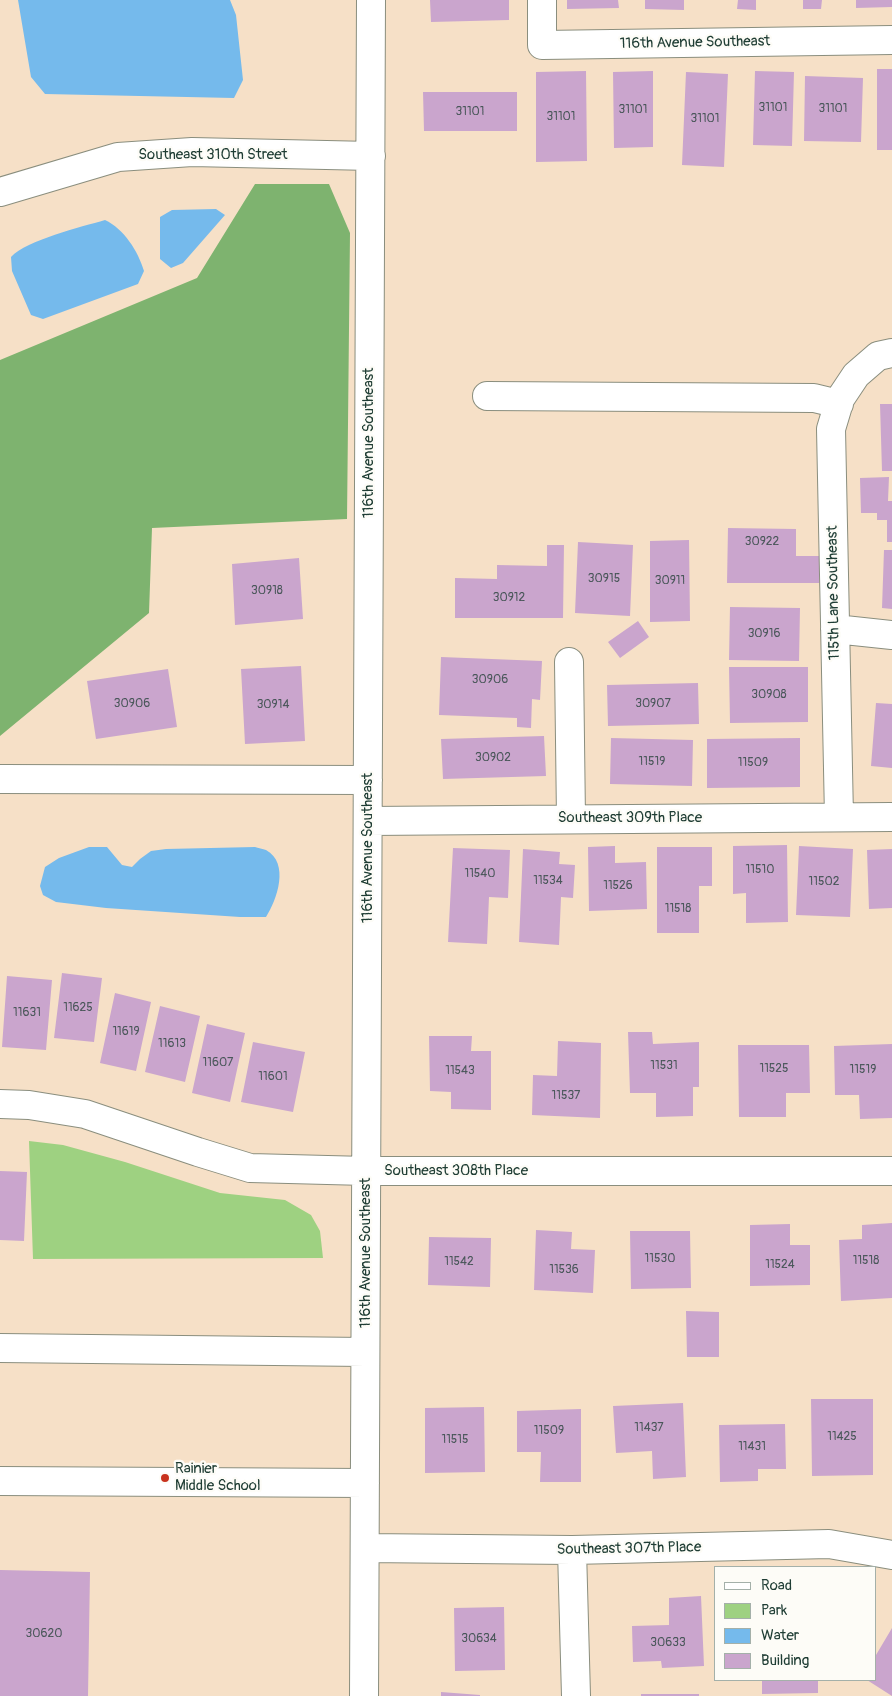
<!DOCTYPE html>
<html>
<head>
<meta charset="utf-8">
<style>
	body { margin:0 }
	#map { position:relative; width:892px; height:1696px; overflow:hidden; background:#f6e0c7; font-family:Pangolin,sans-serif }
	canvas { display:block }
	.legend { position:absolute; left:714px; top:1566px; width:162px; height:115px; box-sizing:border-box; background:#fdfcf7; border:1px solid #a4b0a9; margin:0; padding:6px 9px; list-style:none; font-size:15px; color:#1f3d34 }
	.legend li { display:flex; align-items:center; gap:10px; height:25px }
	.legend b { width:25px; border:1px solid #a4b0a9 }
</style>
</head>
<body>
<div id="map">
<canvas width="892" height="1696"></canvas>
<ul class="legend">
<li><b style="height:6px;background:#fff"></b>Road</li>
<li><b style="height:14px;background:#9ed181"></b>Park</li>
<li><b style="height:14px;background:#75baec"></b>Water</li>
<li><b style="height:14px;background:#caa5cd"></b>Building</li>
</ul>
</div>
<script>
const c = document.querySelector('canvas').getContext('2d');
c.lineJoin = 'round';
function fill(path, color) {
  c.fillStyle = color;
  c.fill(path, 'evenodd');
}
function trace(path, color, width, dash) {
  c.strokeStyle = color;
  c.lineWidth = width;
  c.lineCap = dash ? 'butt' : 'round';
  c.setLineDash(dash || []);
  c.stroke(path);
}
function label(font, color, halo, rows, align = 'center') {
  c.font = font + ' Pangolin,sans-serif';
  c.lineWidth = 4.5;
  c.setLineDash([]);
  c.textBaseline = 'middle';
  c.strokeStyle = halo;
  c.fillStyle = color;
  for (const [text, x, y, turn = 0] of rows) {
    c.save();
    c.translate(x, y);
    c.rotate((+turn || 0) * Math.PI / 180);
    c.textAlign = isNaN(turn) ? turn : align;
    if (halo) c.strokeText(text, 0, 0);
    c.fillText(text, 0, 0);
    c.restore();
  }
}
fill(new Path2D(`
	M29 1141 63 1145 125 1162 220 1193 285 1200 311 1215 320 1231 323 1258 33 1259Z`), '#9ed181');
fill(new Path2D(`
	M255 184H329L350 233 347 519 152 528 149 613 0 736V360L197 278Z`), '#7eb36f');
fill(new Path2D(`
	M18 0H230L236 15 243 80 234 98 45 94 31 77Z
	M216 209 225 215 183 263 171 268 160 259V217L172 210Z
	M105 220C124 229 138 251 144 271L138 284 43 319 31 315 12 271 11 257C27 240 81 227 105 220Z
	M89 847H107L122 865 132 867 140 859 151 851 166 849 255 847C258 848 263 849 266 850 290 863 277 900 266 917H240L106 908 56 902 43 895 40 886 45 867 59 858Z`), '#75baec');
fill(new Path2D(`
	M430 0H509V20L431 22Z
	M567 0H618L619 8 567 9Z
	M645 0H684V10L645 9Z
	M738 0H756V10L737 9Z
	M803 0H822L821 9H803Z
	M856 0H892V7L856 8Z
	M877 69H892V150H877Z
	M586 71 587 161 536 162V72Z
	M653 71V147L614 148 613 72Z
	M755 71 794 72 792 146 753 145Z
	M686 72 728 74 724 167 682 165Z
	M805 76 863 78 861 142 804 141Z
	M423 92H517V131H424Z
	M880 404H892V471H882Z
	M889 477 888 501H892V542H887V520H877V513H861L860 478Z
	M728 528 796 529V556H819V583H727Z
	M689 540 690 621 650 622V541Z
	M578 542 633 545 630 616 575 613Z
	M547 545H564L563 618H455V578L497 579V565L547 566Z
	M884 550H892V609L882 608Z
	M299 558 303 619 235 625 232 564Z
	M730 607 800 608 799 661 729 660Z
	M638 621 649 637 620 658 608 642Z
	M441 657 542 661 540 700 532 699 531 728 517 727V718L439 715Z
	M301 666 305 741 245 744 241 669Z
	M729 667H808V722L730 723Z
	M168 669 177 727 96 739 87 681Z
	M698 683 699 724 608 726 607 685Z
	M876 703 892 704V768L871 766Z
	M544 736 546 776 443 779 441 739Z
	M611 738 693 740 692 786 610 784Z
	M800 738V787L707 788V739Z
	M787 845 788 922 746 923V893L733 894V846Z
	M615 846V863L646 862 647 909 589 911 588 847Z
	M799 846 853 849 850 917 796 915Z
	M657 847H712V886H699V933H657Z
	M453 848 510 850 508 898 489 897 487 944 448 942Z
	M523 849 560 852 559 864 575 865 573 898 561 897 559 945 519 942Z
	M892 849V908L869 909 867 850Z
	M62 973 102 978 94 1042 54 1038Z
	M7 976 52 980 46 1050 2 1047Z
	M115 993 151 1002 136 1071 100 1063Z
	M160 1006 200 1016 185 1082 145 1072Z
	M207 1024 245 1033 230 1102 192 1093Z
	M628 1032H652L653 1044 699 1042V1087H693V1116L656 1117V1093H630Z
	M429 1036H472L471 1051H491V1110L451 1109V1092L430 1091Z
	M558 1041 601 1043 600 1118 532 1115 533 1075 557 1076Z
	M253 1042 305 1052 293 1112 241 1102Z
	M892 1044V1118L860 1119 859 1095H835L834 1046Z
	M738 1045H809L810 1093H786V1117H739Z
	M0 1171 27 1172 24 1241 0 1240Z
	M892 1223V1298L841 1301 839 1240 862 1239V1225Z
	M790 1224V1245H810V1285L750 1286V1225Z
	M536 1230 572 1232 571 1249 595 1250 593 1293 534 1290Z
	M630 1231H690L691 1288 631 1289Z
	M429 1237 491 1238 490 1287 428 1285Z
	M686 1311 719 1312V1357H687Z
	M811 1399H873V1475L812 1476Z
	M683 1403 686 1477 653 1479 652 1451 616 1453 613 1406Z
	M484 1407 485 1472 425 1473V1408Z
	M581 1409V1482H540L541 1452H517V1411Z
	M785 1424 786 1469H758V1481L720 1482 719 1425Z
	M0 1570 90 1572 88 1696H0Z
	M701 1596 704 1666 662 1668 661 1661 633 1662 632 1626 669 1625V1598Z
	M504 1607 505 1670 455 1671 454 1608Z
	M892 1628V1696L867 1680H876V1655Z
	M762 1680H818V1693L762 1694Z
	M441 1692 480 1695V1696H441Z
	M641 1694H699V1696H641Z`), '#caa5cd');
const minor = new Path2D(`
	M542 0V45L892 40
	M0 192 118 157 192 152 371 156
	M487 396 814 398 839 404
	M835 629 892 635
	M569 662 571 819
	M0 779 368 780
	M839 817 831 429 840 399 856 375 878 356 892 353
	M368 821 892 817
	M0 1104 29 1105 85 1114 198 1152 250 1168 366 1171H892
	M0 1348 365 1352
	M0 1481 365 1483
	M365 1548 572 1550 829 1544 892 1555
	M572 1550 576 1696
	M364 1696 371 0`);
trace(minor, '#8a8e7e', 30);
trace(minor, '#fff', 28);
for (const [x, y, r, color] of [
	[165,1478,5,"#c8321e"]
]) {
  const dot = new Path2D();
  dot.arc(x, y, r, 0, 2 * Math.PI);
  c.fillStyle = color;
  c.fill(dot);
  trace(dot, '#fdfcf7', 2);
}
label('12px', '#4a575a', null, [
	["31101",773,108],
	["31101",833,109],
	["31101",633,110],
	["31101",470,112],
	["31101",561,117],
	["31101",705,119],
	["30922",762,542],
	["30915",604,579],
	["30911",670,581],
	["30918",267,591],
	["30912",509,598],
	["30916",764,634],
	["30906",490,680],
	["30908",769,695],
	["30906",132,704],
	["30907",653,704],
	["30914",273,705],
	["30902",493,758],
	["11519",652,762],
	["11509",753,763],
	["11510",760,870],
	["11540",480,874],
	["11534",548,881],
	["11502",824,882],
	["11526",618,886],
	["11518",678,909],
	["11625",78,1008],
	["11631",27,1013],
	["11619",126,1032],
	["11613",172,1044],
	["11607",218,1063],
	["11531",664,1066],
	["11525",774,1069],
	["11519",863,1070],
	["11543",460,1071],
	["11601",273,1077],
	["11537",566,1096],
	["11530",660,1259],
	["11518",866,1261],
	["11542",459,1262],
	["11524",780,1265],
	["11536",564,1270],
	["11437",649,1428],
	["11509",549,1431],
	["11425",842,1437],
	["11515",455,1440],
	["11431",752,1447],
	["30620",44,1634],
	["30634",479,1639],
	["30633",668,1643]
]);
label('15px', '#1f3d34', '#fdfcf7', [
	["116th Avenue Southeast",695,43,-1],
	["Southeast 310th Street",213,155],
	["116th Avenue Southeast",369,443,-90],
	["115th Lane Southeast",834,593,-91],
	["Southeast 309th Place",630,818],
	["116th Avenue Southeast",368,848,-90],
	["Southeast 308th Place",456,1171],
	["116th Avenue Southeast",366,1253,-90],
	["Southeast 307th Place",629,1549,-1]
]);
label('15px', '#1f3d34', '#fdfcf7', [
	["Rainier",175,1469],
	["Middle School",175,1486]
], 'left');
</script>
</body>
</html>
